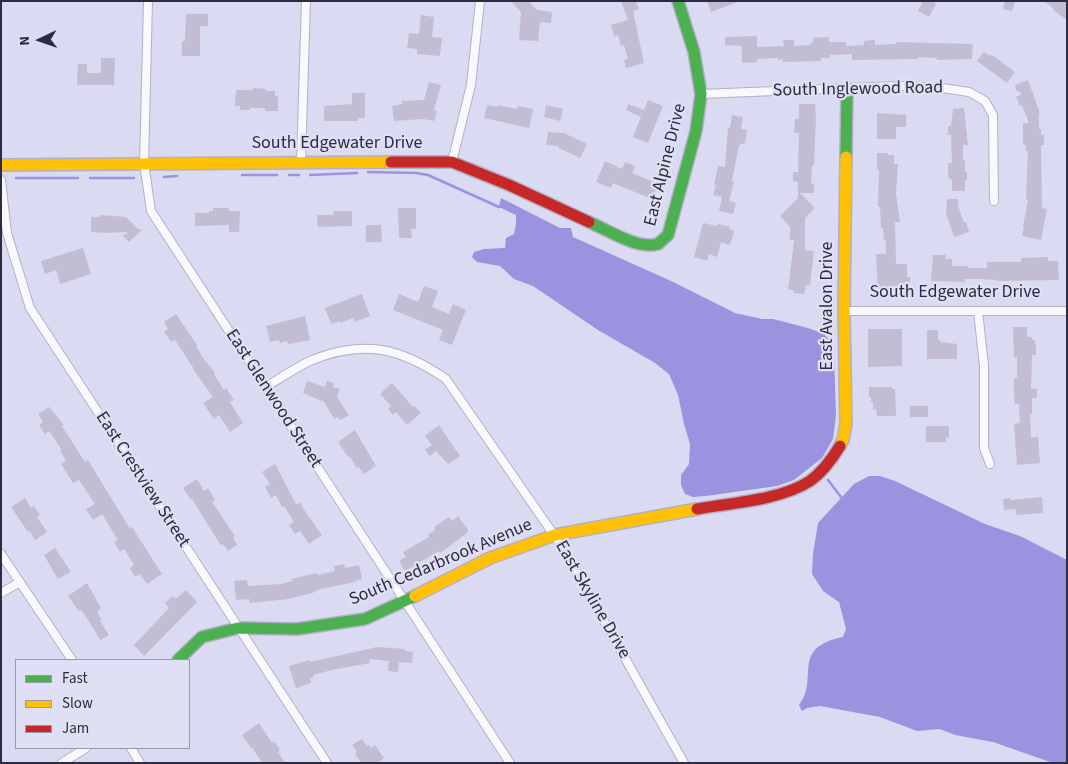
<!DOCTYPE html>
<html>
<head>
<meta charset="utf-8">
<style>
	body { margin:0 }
	#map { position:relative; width:1068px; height:764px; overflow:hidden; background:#dadaf2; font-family:"Source Sans 3",sans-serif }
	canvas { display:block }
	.frame { position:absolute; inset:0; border:2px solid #2c2b41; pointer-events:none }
	.legend { position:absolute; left:15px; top:659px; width:175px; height:90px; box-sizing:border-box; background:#dfdff5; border:1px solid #9797ad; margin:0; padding:6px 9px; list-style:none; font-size:15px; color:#2c2b41 }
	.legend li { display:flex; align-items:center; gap:10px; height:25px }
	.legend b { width:25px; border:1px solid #9797ad }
	.north { position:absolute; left:15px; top:15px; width:50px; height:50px; -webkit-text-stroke:4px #dfdff5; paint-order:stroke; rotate:267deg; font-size:14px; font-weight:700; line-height:20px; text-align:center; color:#2c2b41 }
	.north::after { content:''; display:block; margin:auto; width:18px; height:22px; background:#2c2b41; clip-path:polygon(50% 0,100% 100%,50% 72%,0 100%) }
</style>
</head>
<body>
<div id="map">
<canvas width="1068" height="764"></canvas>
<div class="frame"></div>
<ul class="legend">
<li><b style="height:6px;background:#4caf50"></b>Fast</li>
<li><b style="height:6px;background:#ffc107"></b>Slow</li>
<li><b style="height:6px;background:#c62828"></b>Jam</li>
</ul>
<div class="north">N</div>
</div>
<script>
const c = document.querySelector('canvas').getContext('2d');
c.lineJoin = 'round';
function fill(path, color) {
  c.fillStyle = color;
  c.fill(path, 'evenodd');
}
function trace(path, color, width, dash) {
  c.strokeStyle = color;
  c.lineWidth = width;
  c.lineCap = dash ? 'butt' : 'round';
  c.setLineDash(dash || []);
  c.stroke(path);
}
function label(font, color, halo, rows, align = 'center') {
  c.font = font + ' "Source Sans 3",sans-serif';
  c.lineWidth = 4.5;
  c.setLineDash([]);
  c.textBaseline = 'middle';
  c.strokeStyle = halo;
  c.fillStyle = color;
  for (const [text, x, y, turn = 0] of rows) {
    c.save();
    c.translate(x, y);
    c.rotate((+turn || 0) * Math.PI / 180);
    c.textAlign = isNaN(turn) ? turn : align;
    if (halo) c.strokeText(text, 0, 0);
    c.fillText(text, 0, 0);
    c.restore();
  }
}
fill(new Path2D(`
	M501 198 560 228H571L573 237 671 281 735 313 762 319H773L808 328 824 334 831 342 834 357 836 415 833 439 822 458 794 480 777 486 706 496 693 497 685 494 681 485V475L689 464 690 444 684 424 678 395 669 374 655 363 598 330 533 286 514 279 500 266 477 262 472 257 474 252 484 249 505 248 506 238 514 234 516 224V215L499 207Z
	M869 476H880L895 481 985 524 1020 536 1067 560V763H1053L993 742 955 735 940 729 917 731 880 717 820 706 807 708 802 711 799 705C820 679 789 648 843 637L846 629 839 602 823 591 812 574 813 554 818 523 854 484Z`), '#9a93e0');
trace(new Path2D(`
	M368 172 416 173 428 175 499 207
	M242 175H277
	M289 175H299
	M310 175 357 173
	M164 177 177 176
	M16 178H78
	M90 178H134
	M828 480 841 497`), '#9a93e0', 2.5);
fill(new Path2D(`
	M511 1H528L537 10 552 12 551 23 540 22 538 41 519 40 521 12Z
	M621 1H636L639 9 633 11 644 63 626 68 624 60 628 59 624 45 621 46 618 35 614 36 611 25 628 20Z
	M707 1H738V2L711 12Z
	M923 1H932L936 4 929 17 918 11Z
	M1005 1H1015L1012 11 1003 9Z
	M1044 1H1067V20L1053 10 1054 9Z
	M186 14H208V26H200V56H182V41H185Z
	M421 15 434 17 432 37 442 38 440 56 417 54V49L407 48 409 33 419 34Z
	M757 36V47L784 46 783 40H794V46L811 45 810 43H813V38L829 37V42H846V46L864 45V41L875 40V45L896 44V42L973 44 972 59 937 60V58L918 57V59L852 60V54L830 55V58H821V61L783 62V59L778 60V58L757 59V62L742 63V46L725 45V37Z
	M984 52 990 56 992 55 1015 72 1007 83 977 61Z
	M101 58H115L114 85H77L78 64H87V73H101Z
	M1028 80 1040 113 1039 114V129H1041V135H1044V145H1041L1042 208 1047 209 1041 240 1022 236 1024 226H1023L1028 200H1026L1028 151H1026V145H1023V123H1029L1022 105 1020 106 1016 97 1022 94 1016 90 1015 85Z
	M429 82 441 85 434 110 437 111 434 121 423 119 394 121 392 106 402 104V101L424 100Z
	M253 88 266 89V91H275V96H278V111H265V108H250V110H240V106H235L236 90H253Z
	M352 93H365V118H358V121H324V106L352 104Z
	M648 100 663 106 648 143 633 137 641 117 626 110 628 104 644 110Z
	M799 104H815L816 119 814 165H812L811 184H814V193H800L815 208 805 218V250L814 251 810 285H806L804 294 793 293 794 290H788L794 240H790V227L780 216 798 198V182L793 181V172H798L799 133H794L795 119H799Z
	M487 105 498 107V105L517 109 518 106 533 109 529 128 484 118Z
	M546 105 563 109 560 121 544 117Z
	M964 108 968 145H963V160H965V172H967V180H965V191H952V179H949L948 172V163H952L951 135H948V126H951L953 109Z
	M877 113 906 115V127H896V139H877Z
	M732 115 743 117 741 129 747 130 745 143 739 145 732 181 734 182 729 201 736 203 733 214 719 211 722 197 713 195 716 185H714L718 166 725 167 728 128H730Z
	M548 132 564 133 587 144 580 158 559 148V146L546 145Z
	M877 153H888V155H894V164H898L896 194 900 222H895L896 264H907V277H910V289H878L876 254H886V240H884L883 228H881L880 207H878L879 169H877Z
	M605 161 622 169 625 162 635 166 632 173 658 184 652 199 613 183 611 188 596 182Z
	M947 199H958V206L964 223 966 222 969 232 954 237 946 213Z
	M213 208H229V211H240L239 232H229V225L195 226V213H209V211H213Z
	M398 208H416V229H411L412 238H399Z
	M333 211H352V226L318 227 317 215H334Z
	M100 215 126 217 139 230 143 229 129 242 122 235 127 234V232L105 233 91 232V217H100Z
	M703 223 717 226 718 224 730 227 729 229 734 231 730 245 721 242 717 257 709 254 707 261 694 257Z
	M366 225H381L382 242H366Z
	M83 248 91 274 60 284 56 270 45 274 41 261Z
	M933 255H946L945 259H952V266H968V268H987V262H1021V258L1048 257V261H1058L1059 280 997 281V280L980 279H965V282L931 281Z
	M424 286 438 291 432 307 449 314 453 304 466 310 452 345 439 340 443 330 393 310 399 294 418 302Z
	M362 294 370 316 355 322 353 318 340 323 339 321 331 324 325 308Z
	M176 314 197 345 196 346 203 358 214 371 215 376 224 390 226 388 234 400 230 402 243 423 230 432 219 415 214 419 203 403 213 397 193 369H194L175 340 171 342 164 332 168 329 164 322Z
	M305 316 310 340 288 344 287 341 280 343 279 340 270 342 266 326Z
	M1013 327H1027V337H1032V340H1035V345H1036V355H1032L1031 389H1037V398H1032V414H1030L1031 438 1038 437 1040 463 1017 465 1014 424 1020 423 1019 404H1015L1014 392V378H1017V357H1014Z
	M868 329H902V366L868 367Z
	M927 330H938V340H940V342L957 344V359H927Z
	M307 381 325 387 327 381 334 383 333 387 340 389 337 397 349 415 340 420 338 417 334 419 324 402 303 393Z
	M392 383 413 407 415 406 421 413 407 425 396 412 393 415 388 409 391 406 380 394Z
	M869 387H892V389H895L896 416H877L876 409H873V402H871V397H869Z
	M910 406H928V417H910Z
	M49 407 64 425 62 426 85 462 88 460 130 529 132 527 162 574 147 584 140 574 135 577 130 568 134 565 124 549 120 552 114 542 118 540 102 514 93 520 86 509 95 504 79 480 73 483 61 464 66 461 60 451 62 450 49 431 45 434 39 425 43 422 38 414Z
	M439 425 460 456 448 464 436 451 430 456 425 450 432 445 425 436Z
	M926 426H949V438L946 437V442H926Z
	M355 430 376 466 364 474 359 467 357 468 350 457H348L338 442Z
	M275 464 296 504 301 503 302 507 322 535 309 544 300 531 295 534 289 525 294 522 284 506 282 507 276 495 271 498 265 487 270 484 262 472Z
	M197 479 204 491 208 488 215 500 212 502 235 536 233 538 237 545 228 551 223 544 221 546 192 499 191 500 183 488Z
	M1042 497 1043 513 1016 515V509L1004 510 1003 499 1010 498V500Z
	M25 498 31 508 34 506 40 515 37 517 47 532 35 540 30 531 28 532 11 507Z
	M458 516 468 530 467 533 440 553 439 551 405 571 399 561 406 557 403 552 429 537 428 535 435 530 434 527 449 517 452 521Z
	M55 548 71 572 58 579 44 555Z
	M344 564 345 568 359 565 362 579 355 581V582L321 589 314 591 315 592 289 599 250 603 249 599 236 600 234 581 247 580 248 586 281 584 292 581 291 579 317 573 318 575 335 571 334 566Z
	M87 583 101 608 97 612 102 620 100 621 109 635 100 640 87 618 81 610 79 611 68 596Z
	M186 590 197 602 144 656 134 645 169 608 165 603 173 596 176 599Z
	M377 647 405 649V651L413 652 412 663 399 662 398 672 388 671 389 661 369 659 370 663 332 670 313 675 314 677 310 678 311 683 296 688 289 666 309 660 310 662Z
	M259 723 272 743 274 741 280 750 278 752 285 763H262L252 747 251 748 242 735Z
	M362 739 367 746 369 745 371 748 375 745 384 758 377 763H361L355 754 357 752 352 745Z`), '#c2bdd2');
const street = new Path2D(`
	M148 1 144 163 151 211 510 763
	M701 94 899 86 942 88 969 92 985 101 993 115 994 201
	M301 162 306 1
	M452 162 471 85 480 1
	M1 180 7 233 30 308 327 763
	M844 311H1067
	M978 311 984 366V448L990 464
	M266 387C281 378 296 367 312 360 364 339 401 348 446 379L563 548 684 763
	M1 554 72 660
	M1 593 20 582
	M131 748 140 763
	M62 763 86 748`);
const fast = new Path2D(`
	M846 157 847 89
	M589 222C608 230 638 250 658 244L668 235 696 131 701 94 694 52 678 1
	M178 660 202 637 238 628 297 629 365 619 415 596`);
const slow = new Path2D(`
	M1 165 391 162
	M840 446 843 440 846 424 844 311 846 157
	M415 596 490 558 555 535 697 509`);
const jam = new Path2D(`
	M391 162H452L509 185 589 222
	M697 509C731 503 781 500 810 481 823 472 832 459 840 446`);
trace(street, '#b1b1c5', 10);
trace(fast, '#b1b1c5', 14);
trace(slow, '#b1b1c5', 14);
trace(jam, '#b1b1c5', 14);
trace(street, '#f9f9fd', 8);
trace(fast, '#4caf50', 11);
trace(slow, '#ffc107', 11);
trace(jam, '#c62828', 11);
label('18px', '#2c2b41', '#dfdff5', [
	["South Inglewood Road",858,90,-1],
	["South Edgewater Drive",337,144],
	["East Alpine Drive",666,165,-76],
	["South Edgewater Drive",955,293],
	["East Avalon Drive",828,306,-90],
	["East Glenwood Street",273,399,57],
	["East Crestview Street",142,480,57],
	["South Cedarbrook Avenue",441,563,-23],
	["East Skyline Drive",592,600,60]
]);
</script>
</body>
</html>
